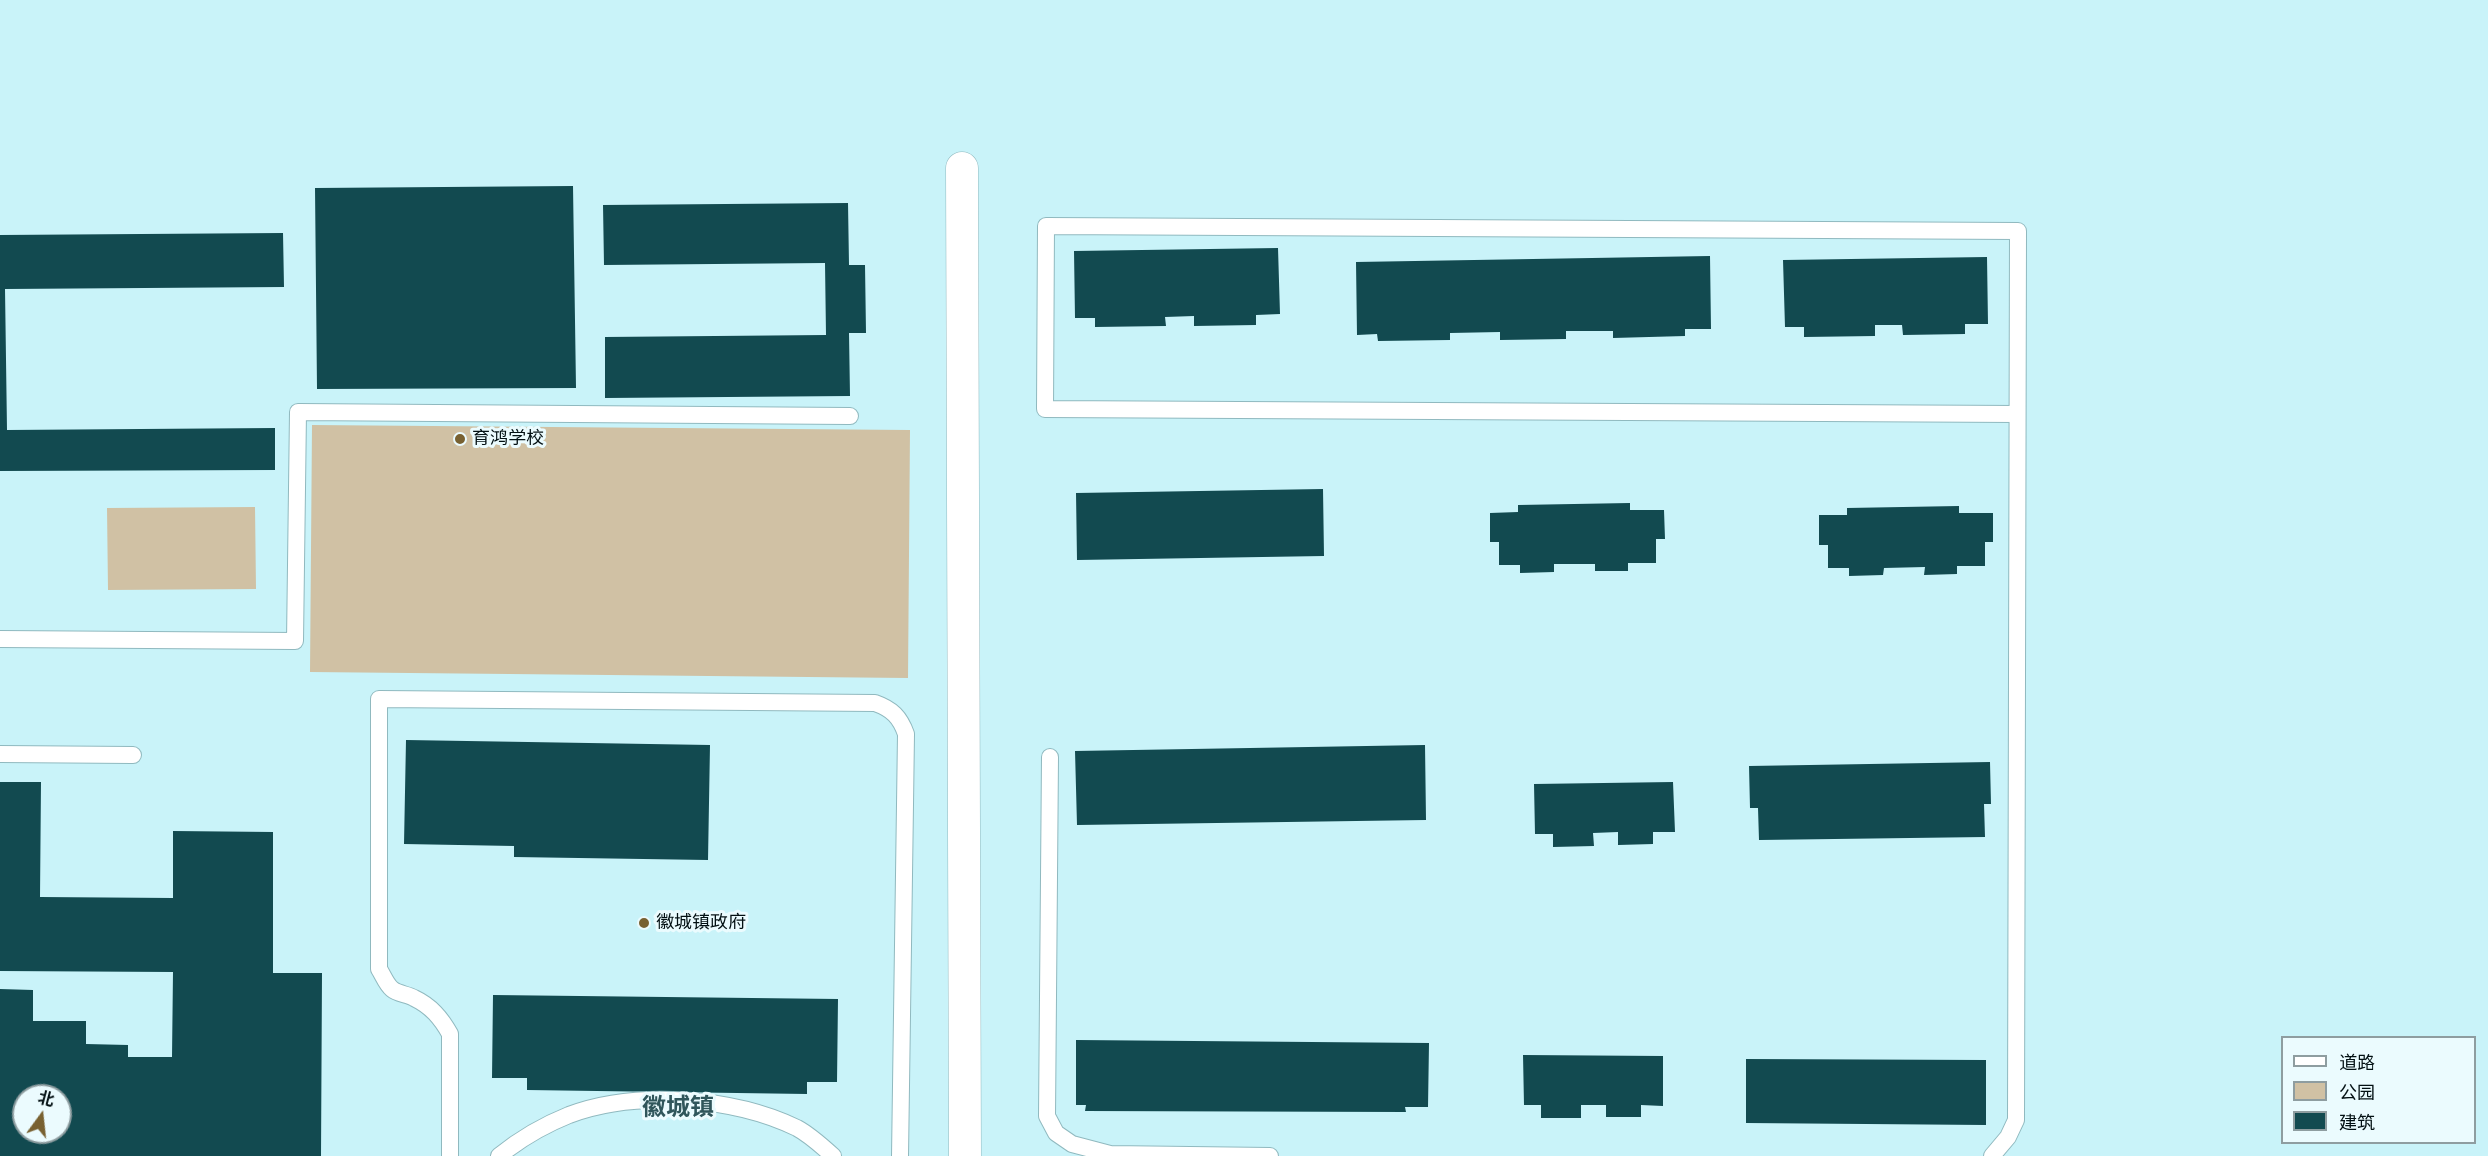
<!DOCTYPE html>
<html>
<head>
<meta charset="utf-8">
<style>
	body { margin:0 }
	#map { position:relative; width:2488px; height:1156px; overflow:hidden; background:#c9f3f9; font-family:"Archivo Narrow","Noto Sans SC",sans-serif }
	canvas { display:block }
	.legend { position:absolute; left:2281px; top:1036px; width:195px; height:108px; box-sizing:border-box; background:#ebfbfe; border:2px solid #8e9da0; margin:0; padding:8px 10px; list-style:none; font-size:18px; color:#031013 }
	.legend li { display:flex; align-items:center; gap:12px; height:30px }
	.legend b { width:30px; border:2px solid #8e9da0 }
	.north { position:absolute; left:12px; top:1084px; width:60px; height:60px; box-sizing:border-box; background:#ebfbfe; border:2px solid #8e9da0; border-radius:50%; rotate:15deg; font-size:16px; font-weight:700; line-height:24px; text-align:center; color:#031013 }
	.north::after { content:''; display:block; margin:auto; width:21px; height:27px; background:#786131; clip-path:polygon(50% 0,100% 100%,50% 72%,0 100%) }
</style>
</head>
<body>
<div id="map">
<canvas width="2488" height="1156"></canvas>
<ul class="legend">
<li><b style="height:8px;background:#fff"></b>道路</li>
<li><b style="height:16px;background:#d0c1a4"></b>公园</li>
<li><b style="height:16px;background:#124a50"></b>建筑</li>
</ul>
<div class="north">北</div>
</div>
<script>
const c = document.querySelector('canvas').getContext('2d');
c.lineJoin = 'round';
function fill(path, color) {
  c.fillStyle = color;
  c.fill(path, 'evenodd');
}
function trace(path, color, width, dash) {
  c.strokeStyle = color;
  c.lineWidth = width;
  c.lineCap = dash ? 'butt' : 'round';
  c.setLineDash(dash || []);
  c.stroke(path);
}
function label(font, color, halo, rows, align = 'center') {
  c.font = font + ' "Archivo Narrow","Noto Sans SC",sans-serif';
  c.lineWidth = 6;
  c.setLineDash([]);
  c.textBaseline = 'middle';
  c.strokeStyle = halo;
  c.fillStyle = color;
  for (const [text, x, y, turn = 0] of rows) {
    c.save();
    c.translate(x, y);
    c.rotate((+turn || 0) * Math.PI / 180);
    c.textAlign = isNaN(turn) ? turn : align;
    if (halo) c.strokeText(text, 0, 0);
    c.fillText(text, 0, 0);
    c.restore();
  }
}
fill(new Path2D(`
	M312 425 910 430 908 678 310 672Z
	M255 507 256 589 108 590 107 508Z`), '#d0c1a4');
fill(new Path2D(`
	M573 186 576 388 317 389 315 188Z
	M848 203 849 265H865L866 333H849L850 396 605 398V337L826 335 825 263 604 265 603 205Z
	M283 233 284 287 5 289 7 430 275 428V470L0 471V235Z
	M1278 248 1280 314 1256 315V325L1194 326V316L1165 317 1166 326 1095 327V318H1075L1074 251Z
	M1710 256 1711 329H1685V336L1613 338V331H1566V339L1500 340V332L1450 333V340L1378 341 1377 334 1357 335 1356 262Z
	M1987 257 1988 324H1965V334L1903 335 1902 325H1875V336L1804 337V327H1785L1783 260Z
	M1323 489 1324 556 1077 560 1076 493Z
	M1630 503V510H1664L1665 539H1656V563H1628V571H1595V564H1554V572L1520 573V565H1499V542H1490V513L1518 512V505Z
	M1959 506V513H1993V542H1985V566H1957V574L1924 575 1925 567 1884 568 1883 575 1849 576V568H1828V545H1819V515H1847V508Z
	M406 740 710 745 708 860 514 857V846L404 844Z
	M1425 745 1426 820 1077 825 1075 751Z
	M1990 762 1991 804H1984L1985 837 1759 840 1758 808H1750L1749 766Z
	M0 782H41L40 897 173 898V831L273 832V973H322L321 1156H0V989L33 990V1021H86V1044L128 1045V1057H172L173 972 0 971ZM24 1096H60V1132H24Z
	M1673 782 1675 832H1653V844L1618 845V832L1593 833 1594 846 1553 847V834H1535L1534 784Z
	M493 995 838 999 837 1082H807V1094L527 1090V1078H492Z
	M1076 1040 1429 1043 1428 1107H1405L1406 1112 1085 1111 1086 1105H1076Z
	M1523 1055 1663 1056V1106L1641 1105V1117H1606V1105H1581V1118H1541V1105H1524Z
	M1746 1059 1986 1060V1125L1746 1123Z`), '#124a50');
const service = new Path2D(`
	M0 639 295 641 298 412 850 416
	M0 754 133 755
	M1050 757 1047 1116 1056 1133 1072 1144 1110 1154 1270 1156
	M450 1156V1034C441 1018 431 1006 414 998 407 994 398 994 392 989 386 984 383 975 379 969V699L875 703C892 709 900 717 906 734L900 1156
	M499 1156C520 1139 544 1125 569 1115 636 1090 733 1097 797 1128 810 1135 822 1146 833 1156
	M1992 1156 2008 1137 2016 1120C2016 823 2017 527 2018 231L1046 226 1045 409 2017 414`);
const minor = new Path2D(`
	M962 168 965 1156`);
trace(service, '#90b9bf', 18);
trace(minor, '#90b9bf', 33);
trace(service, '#fff', 16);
trace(minor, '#fff', 32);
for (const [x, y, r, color] of [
	[460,439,6,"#786131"],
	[644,923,6,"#786131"]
]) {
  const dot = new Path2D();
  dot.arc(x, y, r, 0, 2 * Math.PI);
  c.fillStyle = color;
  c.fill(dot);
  trace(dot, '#ebfbfe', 2);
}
label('18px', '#031013', '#ebfbfe', [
	["育鸿学校",472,439],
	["徽城镇政府",656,923]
], 'left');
label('bold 24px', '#30565b', '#ebfbfe', [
	["徽城镇",678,1109]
]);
</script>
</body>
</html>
